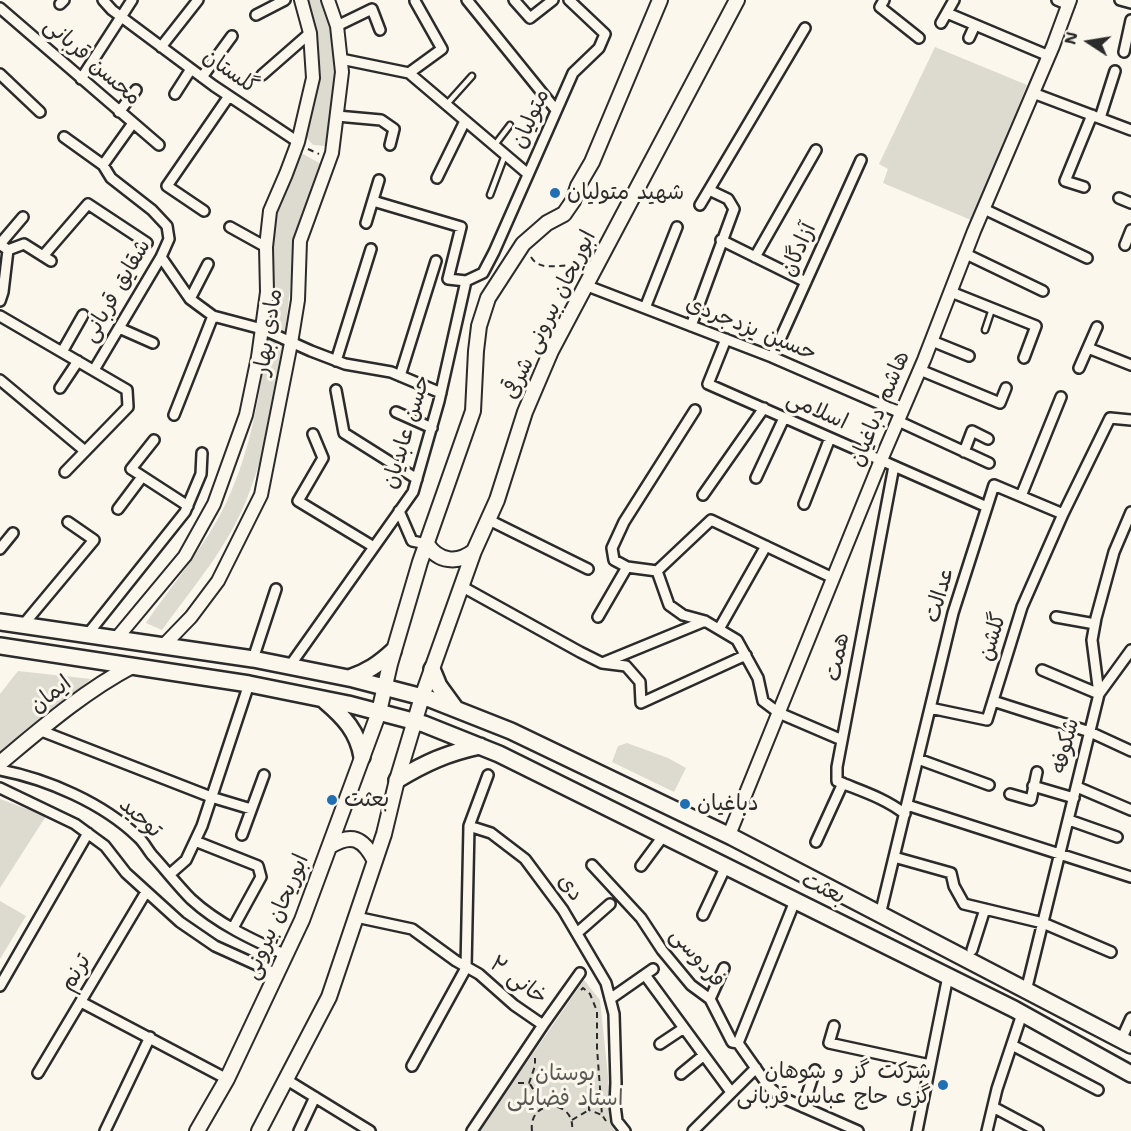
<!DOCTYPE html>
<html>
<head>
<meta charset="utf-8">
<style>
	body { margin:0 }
	#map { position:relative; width:1131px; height:1131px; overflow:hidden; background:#fbf7ec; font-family:"Shantell Sans",sans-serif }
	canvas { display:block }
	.north { position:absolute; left:1059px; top:12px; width:60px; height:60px; -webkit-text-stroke:4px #fbf7ec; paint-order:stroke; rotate:282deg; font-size:16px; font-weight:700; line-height:24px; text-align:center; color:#2b2b2b }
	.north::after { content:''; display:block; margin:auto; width:21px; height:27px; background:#2b2b2b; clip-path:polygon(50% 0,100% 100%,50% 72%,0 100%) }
</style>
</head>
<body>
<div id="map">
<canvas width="1131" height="1131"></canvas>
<div class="north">N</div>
</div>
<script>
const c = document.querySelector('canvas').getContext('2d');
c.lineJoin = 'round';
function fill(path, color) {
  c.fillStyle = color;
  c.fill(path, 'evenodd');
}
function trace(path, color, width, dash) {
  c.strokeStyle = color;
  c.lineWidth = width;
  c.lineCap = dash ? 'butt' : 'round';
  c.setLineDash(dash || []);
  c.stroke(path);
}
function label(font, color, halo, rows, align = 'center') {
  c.font = font + ' "Shantell Sans","Playpen Sans Arabic",sans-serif';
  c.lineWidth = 6;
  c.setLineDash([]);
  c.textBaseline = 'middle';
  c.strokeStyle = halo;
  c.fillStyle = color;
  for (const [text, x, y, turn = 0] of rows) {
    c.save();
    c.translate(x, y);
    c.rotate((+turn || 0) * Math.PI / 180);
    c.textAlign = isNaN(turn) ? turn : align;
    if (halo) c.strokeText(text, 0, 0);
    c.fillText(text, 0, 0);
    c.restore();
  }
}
fill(new Path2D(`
	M308 0H322C325 12 330 25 332 37 337 73 333 111 325 146L313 145 306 137C318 88 323 50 308 0Z
	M935 47 1027 85 971 220 883 183 888 169 879 164Z
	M301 153 323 165 295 243 285 334 267 326 271 248 276 213Z
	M268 337 285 345C275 395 267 448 248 496 229 546 193 587 162 630L146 623C173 583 206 546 227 501 251 450 260 393 268 337Z
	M18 671 91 679 0 753V694Z
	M627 743 668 758 686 768 674 792 612 762 618 746Z
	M0 799 46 816 0 888Z
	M0 901 26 916 0 959Z
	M584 980 600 1000 609 1086 617 1131H479Z`), '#dddad0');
const service = new Path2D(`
	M446 105 472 76
	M494 146 510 125
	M490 195 505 155
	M985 330 992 309`);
const minor = new Path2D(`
	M103 0 112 10 214 86 298 142
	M467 0 556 110
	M514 0 530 18 553 0
	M884 0 880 7 919 38
	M1057 0 1069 5
	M1120 0 1131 3
	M60 4 64 0
	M0 8 159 145
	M947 13 1049 56
	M256 15 285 0
	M941 23 954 0
	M337 26 372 9 380 30
	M969 38 975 25
	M161 47 198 0
	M1124 52 1131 20
	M341 59 409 73 442 49 415 1
	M409 73 528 174
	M0 74 40 112
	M262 75 310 33
	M202 77 232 36
	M81 79 132 0
	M1033 93 1131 130
	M175 94 191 69
	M119 112 136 90
	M337 116 381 120 394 129 390 145
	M1100 118 1115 71
	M64 137 103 165
	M437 178 465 121
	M1084 187 1065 181 1092 115
	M1119 198 1131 203
	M373 201 461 227 448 279 466 281 483 273
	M700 205 805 28
	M984 209 1087 258
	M204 211 167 186 229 96
	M366 223 379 180
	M230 227 266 247
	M721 240 806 282
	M0 244 8 250 3 292 0 301
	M0 244 23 217
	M1125 245 1131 230
	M8 250 24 244 51 261
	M966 254 1043 291
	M43 256 88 204 147 243
	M161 257 190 299 213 316 262 329 311 351 345 364 391 372 441 393
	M755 257 816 150
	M483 273 494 252 573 73 599 48 605 34 569 0
	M585 285 772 357 901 413
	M951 292 1036 326 1024 358
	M190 299 208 264
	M645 308 677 227
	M0 316 127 390 128 407 65 472
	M691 326 734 209 728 199 709 190
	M119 328 153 343
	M726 339 708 384 987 507
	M932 341 969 356
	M1088 348 1131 365
	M62 352 83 315
	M772 357 861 160
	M336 361 371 249
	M1079 368 1097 327
	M94 370 161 257 169 239 167 226 152 210 111 178 103 165 133 123
	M920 370 1000 403 1006 388
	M400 376 436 261
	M0 380 85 451
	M60 388 78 361
	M336 390 344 433 417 479
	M695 410 624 522 612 548 614 560 627 567 657 571 669 605 683 615 705 621 737 640 758 678 763 701 779 713 842 740
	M396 412 432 428
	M174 415 213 316
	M898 421 989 463
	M313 434 323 458 298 501 374 547
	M154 440 131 469 188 506
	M964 452 972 431 988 439
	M894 466 837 767V781C861 791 885 798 905 814
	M756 478 784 418
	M703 495 764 408
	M1021 496 1061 397
	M804 504 830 438
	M118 509 142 477
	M399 511 412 541 427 544
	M489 520 588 569
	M0 549 13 533
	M657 571 711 520 833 578
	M461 586 580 652 602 663 626 666 640 682 641 703 746 655
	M598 617 627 567
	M1056 617 1095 624
	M23 625 94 540 68 522
	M719 629 766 546
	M87 635 185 512 201 474 202 453
	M253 659 276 589
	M605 662 705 621
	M289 667 413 492 439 401 466 281
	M1042 670 1099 694
	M1099 694 1131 650
	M993 701 1090 732 1131 751
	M930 708 987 720 1022 607 1063 514
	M39 730 211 797 251 809
	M918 759 989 785
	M0 770C47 779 103 803 138 837 144 842 147 849 152 855 165 869 178 886 191 899 218 924 253 940 286 955
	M1033 786 1074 798
	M1077 787 1131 810
	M0 788 75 824 105 846 126 873 180 922 215 946 277 974
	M1010 794 1031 800 1037 772
	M907 805 1131 877
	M1069 820 1117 837
	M469 826 491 833 525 859 563 910 606 983 614 1014 616 1083 615 1105 617 1121 625 1131
	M242 835 264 775
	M195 841 258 866 261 877 233 928
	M816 842 843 783
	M894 857 951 873 954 886 964 904 1043 923 1111 952
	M592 865 641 918 662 950 691 985 710 999 732 1042 738 1043 769 1087 783 1098 858 1131
	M641 866 664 835
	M170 874 186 860 202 826 249 684
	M703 915 726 866
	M880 915 953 613 994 485 1063 514 1110 418 1131 420
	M356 917 412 929 456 961 479 974 514 1005 543 1025 472 1131
	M577 933 610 904
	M972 950 985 909
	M645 975 731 1092
	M0 986 88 833
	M1026 991 1099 694 1092 640 1096 618 1114 552 1131 512
	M610 999 653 969
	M710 999 724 968
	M81 1002 227 1079
	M543 1025 580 973
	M834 1026 829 1043 930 1065
	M1121 1040 1131 1018
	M738 1043 795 901
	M660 1044 684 1028
	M1012 1045 1098 1090
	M412 1066 466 968 469 826 488 775
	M38 1073 146 892
	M681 1074 704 1055
	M287 1080 370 1131
	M803 1107 815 1070
	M993 1107 1038 1131
	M105 1131 150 1037
	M299 1131 315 1097
	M693 1131 756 1068
	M917 1131 948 976
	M987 1131 997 1089 1022 1014`);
const tertiary = new Path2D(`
	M116 639 185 556 214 504 246 415 258 357 267 292 266 247 270 211 286 174 298 142 313 78 310 33 301 0
	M163 646 191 617 218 581 261 495 291 343 298 300 300 241 332 153 342 72 337 26 328 0
	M729 835 881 460 924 360 974 231 1053 46 1070 0`);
const secondary = new Path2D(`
	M427 544C438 562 458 564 474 551
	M0 763C42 728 83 692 132 666
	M330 846C352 833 363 838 375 861
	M197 1131 227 1079 302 920 379 712 390 664 420 562 473 411 476 351 479 326 488 298 523 244 547 223 564 214 573 201 578 186 592 162 660 0
	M259 1131 329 997 384 834 397 780 422 697 474 551 497 500 525 412 551 351 737 0`);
const primary = new Path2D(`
	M0 622 253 659 353 679 430 699 511 731 732 837 1131 1045
	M0 646 249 684 348 704 424 724 499 754 1014 1009 1131 1074
	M432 669 439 686 455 708
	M349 678C367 672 379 664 393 651
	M325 701C344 717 358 732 362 757
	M397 780C425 763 447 753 480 746`);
trace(service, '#2b2b2b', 9);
trace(minor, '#2b2b2b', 14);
trace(tertiary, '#2b2b2b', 16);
trace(secondary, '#2b2b2b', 18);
trace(primary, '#2b2b2b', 20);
trace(new Path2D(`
	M308 149 319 154
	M531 257C542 275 565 260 581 268
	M581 990 583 988 590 994 597 1011V1048L602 1115 606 1121
	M518 1083H529L535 1066V1058
	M530 1084 544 1107
	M601 1090C591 1093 589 1100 589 1110L602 1115
	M572 1120 589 1110
	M532 1131C528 1098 576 1098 572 1131`), '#2b2b2b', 2, [6, 4.5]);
trace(service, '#fbf7ec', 4.5);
trace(minor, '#fbf7ec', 9);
trace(tertiary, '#fbf7ec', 12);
trace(secondary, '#fbf7ec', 14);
trace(primary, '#fbf7ec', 15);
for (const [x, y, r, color] of [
	[555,193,6,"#1f6fb2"],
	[332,800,6,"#1f6fb2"],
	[685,804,6,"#1f6fb2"],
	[943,1085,6,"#1f6fb2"]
]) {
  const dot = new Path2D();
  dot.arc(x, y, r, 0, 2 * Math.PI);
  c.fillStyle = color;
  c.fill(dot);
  trace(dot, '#fbf7ec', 2);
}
label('22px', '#2b2b2b', '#fbf7ec', [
	["محسن قربانی",92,62,41],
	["گلستان",230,72,35],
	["متولیان",531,119,-66],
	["آزادگان",799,250,-66],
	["شقایق قربانی",117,291,-60],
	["ابوریحان بیرونی شرقی",550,315,-64],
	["حسین یزدجردی",751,329,22],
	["مادی بهار",269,332,-81],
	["هاشم دباغیان",880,409,-67],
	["اسلامی",817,411,24],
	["حسن عابدیان",407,432,-73],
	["عدالت",940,595,-74],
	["گلشن",993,637,-73],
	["همت",838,657,-79],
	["ایمان",51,695,-38],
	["شکوفه",1066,746,-76],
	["توحید",140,818,42],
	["دی",570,888,54],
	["بعثت",823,889,26],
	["ابوریحان بیرونی",277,917,-67],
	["فردوسی",697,958,49],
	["ترنم",76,973,-59],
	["خانی ۲",518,981,37]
]);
label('22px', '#2b2b2b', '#fbf7ec', [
	["شهید متولیان",567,193],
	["بعثت",344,800],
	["دباغیان",697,804],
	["شرکت گز و سوهان",931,1072,"right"],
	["گزی حاج عباس قربانی",931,1097,"right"]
], 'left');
label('22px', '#585754', '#fbf7ec', [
	["بوستان",565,1074],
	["استاد فضایلی",565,1099]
]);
</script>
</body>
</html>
